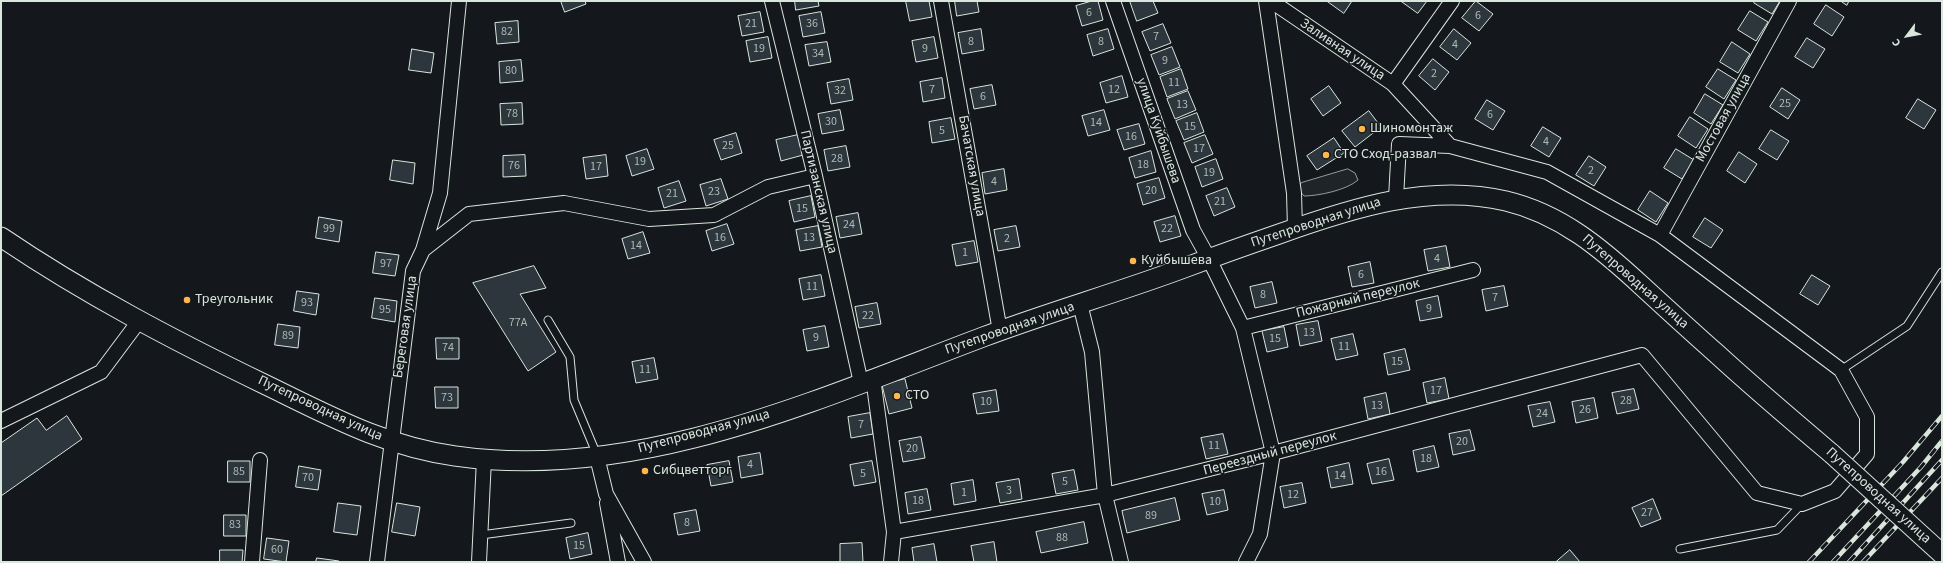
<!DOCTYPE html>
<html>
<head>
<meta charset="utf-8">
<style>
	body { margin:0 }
	#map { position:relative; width:1943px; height:563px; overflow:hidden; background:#14181c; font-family:"Source Sans 3",sans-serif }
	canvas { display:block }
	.frame { position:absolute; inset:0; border:2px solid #d8e6dc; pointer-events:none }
	.north { position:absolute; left:1887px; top:16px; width:40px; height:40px; -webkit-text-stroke:3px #14181c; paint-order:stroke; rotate:238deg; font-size:11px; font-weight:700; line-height:16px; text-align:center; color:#d8e6dc }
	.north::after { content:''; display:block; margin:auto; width:14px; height:18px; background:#d8e6dc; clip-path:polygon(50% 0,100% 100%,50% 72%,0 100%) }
</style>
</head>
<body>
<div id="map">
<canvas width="1943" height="563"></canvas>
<div class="frame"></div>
<div class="north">С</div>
</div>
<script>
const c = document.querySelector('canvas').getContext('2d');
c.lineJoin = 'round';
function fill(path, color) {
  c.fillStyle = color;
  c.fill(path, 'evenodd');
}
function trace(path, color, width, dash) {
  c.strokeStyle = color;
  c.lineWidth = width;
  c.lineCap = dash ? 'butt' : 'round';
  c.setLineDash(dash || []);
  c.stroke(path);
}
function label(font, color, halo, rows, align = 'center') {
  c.font = font + ' "Source Sans 3",sans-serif';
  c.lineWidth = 3;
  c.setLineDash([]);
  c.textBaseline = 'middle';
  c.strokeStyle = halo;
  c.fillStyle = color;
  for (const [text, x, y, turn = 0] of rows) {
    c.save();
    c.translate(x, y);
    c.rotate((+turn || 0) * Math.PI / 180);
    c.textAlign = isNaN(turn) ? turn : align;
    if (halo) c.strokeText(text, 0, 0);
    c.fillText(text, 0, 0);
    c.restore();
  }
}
const green = new Path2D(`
	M1348 169 1355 173 1358 180C1347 190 1318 196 1304 196L1298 189 1301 183Z`);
fill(green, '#202428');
trace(green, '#939e99', 1);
const building = new Path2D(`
	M561 1H585L586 4 565 12Z
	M795 1H818L819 6 796 10Z
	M906 1H929L932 17 910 21Z
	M955 1H977L979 12 957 16Z
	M1092 1H1098L1103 20 1082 26 1076 6Z
	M1130 1H1153L1158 13 1137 21Z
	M1327 1H1352L1344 13Z
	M1401 1H1427L1418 13Z
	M1476 1 1493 14 1479 31 1462 18Z
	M1755 1H1780L1772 14 1754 3Z
	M1841 1H1849L1847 5Z
	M1826 5 1844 17 1832 36 1814 24Z
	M1750 11 1768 22 1756 41 1738 30Z
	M760 12 764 32 742 36 738 16Z
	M821 12 825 33 803 37 799 16Z
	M518 21 519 42 497 44 495 23Z
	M1163 24 1171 43 1150 51 1142 32Z
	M981 29 984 50 962 54 958 33Z
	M1108 29 1114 49 1093 56 1087 35Z
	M1454 29 1471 43 1457 60 1440 47Z
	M768 37 772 58 750 62 746 41Z
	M934 37 938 58 916 62 912 41Z
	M1807 38 1825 49 1813 68 1795 57Z
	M827 42 831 62 809 66 805 45Z
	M1732 42 1750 54 1738 73 1720 62Z
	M1172 47 1180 67 1159 75 1151 55Z
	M412 49 434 53 431 73 409 70Z
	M1433 59 1449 72 1435 90 1419 76Z
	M521 60 523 81 500 83 499 62Z
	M1181 69 1188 89 1167 97 1160 77Z
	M1718 69 1736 80 1724 99 1706 87Z
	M1122 76 1128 97 1106 103 1100 83Z
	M942 78 945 98 923 102 920 82Z
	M849 79 853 100 831 104 827 83Z
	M992 85 996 105 974 109 970 89Z
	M1329 86 1341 103 1323 116 1311 99Z
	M1782 88 1800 100 1788 119 1770 107Z
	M1188 91 1196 110 1175 119 1167 99Z
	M1705 94 1723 105 1711 124 1694 113Z
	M1918 99 1936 110 1924 129 1906 118Z
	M1487 100 1505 111 1493 130 1475 119Z
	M522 103 523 124 501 125 500 104Z
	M840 110 844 130 822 134 818 114Z
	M1104 110 1110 130 1088 136 1082 116Z
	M1369 111 1381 127 1355 147 1342 131Z
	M1197 113 1204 132 1184 140 1176 121Z
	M1690 117 1708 129 1696 148 1678 136Z
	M951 118 955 139 932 143 929 122Z
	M1139 124 1145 144 1124 150 1117 130Z
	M1543 127 1561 138 1549 157 1531 146Z
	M1771 130 1789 141 1777 160 1759 149Z
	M736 133 742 153 721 160 714 140Z
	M798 135 803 155 781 161 776 140Z
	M1205 135 1213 154 1192 163 1184 143Z
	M1334 138 1344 153 1317 170 1307 156Z
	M846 146 850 167 828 171 824 150Z
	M647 149 654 169 632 176 626 156Z
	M1676 149 1694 160 1682 179 1664 168Z
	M1151 151 1156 172 1135 178 1129 158Z
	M1739 152 1757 164 1745 183 1727 171Z
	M525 155 526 176 503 177V156Z
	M606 155 608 176 586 179 583 158Z
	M1589 156 1606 167 1594 186 1576 175Z
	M1216 159 1223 179 1202 187 1195 167Z
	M393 160 415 163 413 184 390 180Z
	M1004 169 1007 190 985 194 982 173Z
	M1159 178 1165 198 1143 205 1137 184Z
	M721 179 728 199 706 206 700 185Z
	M679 181 686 201 664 208 658 188Z
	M1227 188 1235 207 1214 216 1206 196Z
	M1650 191 1668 203 1656 222 1638 210Z
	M811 196 815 217 794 222 789 201Z
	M858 213 862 234 840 238 836 217Z
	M1175 216 1181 236 1160 242 1154 222Z
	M319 217 342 221 339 242 316 238Z
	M1705 218 1723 230 1711 248 1693 237Z
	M727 224 734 244 712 251 706 231Z
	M818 226 822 247 800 251 796 230Z
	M1016 226 1020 247 998 251 994 230Z
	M643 232 650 253 628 259 622 239Z
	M974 241 978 262 956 266 952 245Z
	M1446 246 1450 267 1428 271 1424 250Z
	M376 252 399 255 395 276 373 273Z
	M1370 262 1374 283 1352 287 1348 267Z
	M534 266 546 288 520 294 556 352 528 371 473 283Z
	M821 275 825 296 803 300 799 279Z
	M1812 275 1830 286 1818 305 1800 294Z
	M1272 282 1277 303 1255 308 1250 287Z
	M1504 286 1508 306 1486 311 1482 290Z
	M297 291 319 294 316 315 294 311Z
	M1438 296 1442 317 1420 321 1416 301Z
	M375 298 397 301 395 322 372 318Z
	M877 303 881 324 859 328 855 307Z
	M1318 321 1322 341 1300 346 1296 325Z
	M278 324 300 327 298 348 275 345Z
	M825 326 829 347 807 351 803 330Z
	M1284 327 1288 347 1267 352 1262 331Z
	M1353 334 1358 355 1336 360 1331 339Z
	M436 338H459V359H437Z
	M1405 349 1410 370 1388 375 1384 354Z
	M654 358 658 379 636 383 632 362Z
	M1445 378 1449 399 1427 403 1423 383Z
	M905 379 912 408 889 414 882 385Z
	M435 387H458V408H436Z
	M1634 389 1639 409 1617 414 1612 393Z
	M996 390 999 411 977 414 973 394Z
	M1386 393 1390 414 1368 419 1364 398Z
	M1594 398 1598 418 1576 423 1572 402Z
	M1550 402 1555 422 1533 427 1528 406Z
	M870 413 873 434 851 438 848 417Z
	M67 416 82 439 1 496V443L37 418 46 430Z
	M1470 430 1475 450 1453 455 1449 434Z
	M1223 434 1228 454 1206 459 1201 438Z
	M921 437 925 458 903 462 899 441Z
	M1434 446 1439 467 1417 472 1413 451Z
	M760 453 763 474 741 478 738 457Z
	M1389 459 1394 480 1372 484 1367 464Z
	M228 461H250V482H228Z
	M729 461 733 482 711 486 707 465Z
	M872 461 876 482 854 486 850 465Z
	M1349 463 1353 484 1331 488 1327 468Z
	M299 466 321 470 318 490 296 487Z
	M1074 470 1078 490 1056 494 1052 474Z
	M1019 479 1022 499 1000 503 996 483Z
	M973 480 976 501 954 505 951 484Z
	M1302 483 1306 503 1284 508 1280 487Z
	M927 489 931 510 908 514 905 493Z
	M1224 490 1228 510 1207 515 1202 494Z
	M1175 498 1180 520 1127 533 1122 511Z
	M1653 499 1661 519 1641 527 1632 508Z
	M338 503 361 506 357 535 334 532Z
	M397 503 420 507 415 536 392 532Z
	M696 510 700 531 678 535 674 514Z
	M224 515H246V536H224Z
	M1084 522 1088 543 1041 553 1036 532Z
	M588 533 592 554 570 559 566 538Z
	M267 538 289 541 286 562 264 559Z
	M994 542 997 562H974L971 546Z
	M862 543 863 562H840V544Z
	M934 544 937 562H914L912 548Z
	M220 550H243L242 562H220Z
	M1570 550 1580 562H1556Z
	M317 558 339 561V562H316Z`);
fill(building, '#2c363c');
trace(building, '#d8e6dc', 1);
const service = new Path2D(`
	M548 320 570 357 574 400 597 455
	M1841 370 1907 326 1942 272
	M481 535 571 523
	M1680 549 1777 530 1802 504`);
const minor = new Path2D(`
	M772 1 815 176 861 383
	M941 1 1000 331
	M1113 1 1193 230 1209 259 1243 328 1273 453 1260 534 1246 562
	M1266 1 1294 193 1295 228
	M1393 84 1452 1
	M1396 198 1399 144 1450 146
	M1660 235 1789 1
	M423 250 469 214 564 203 649 219 714 215 768 187 815 176
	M1080 304 1092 352 1105 495 1121 562
	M1243 328 1473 270
	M873 378 894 532 891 562
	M1 421 101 372 139 321
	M597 457 606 494 644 562
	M607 503 618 562
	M894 532 1105 495 1273 453 1642 355 1757 493 1802 504 1835 491 1867 454V417L1841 370 1660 235 1547 172 1450 146 1393 84 1271 1
	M252 562 260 460
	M377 562 413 271 423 250 440 193 459 1
	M479 562 484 459`);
const secondary = new Path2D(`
	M1 237C85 294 175 341 266 385 330 416 384 446 455 456 637 482 816 400 983 337 1049 312 1117 293 1184 268 1216 256 1247 245 1279 234 1352 208 1429 183 1506 201 1561 214 1602 249 1642 286 1667 309 1692 332 1717 354 1754 388 1793 421 1832 454`);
trace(service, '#d8e6dc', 9);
trace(minor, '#d8e6dc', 16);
trace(secondary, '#d8e6dc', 21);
trace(service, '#14181c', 7);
trace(minor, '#14181c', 14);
trace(secondary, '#14181c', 19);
const rail = new Path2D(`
	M1809 562 1903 462 1942 416
	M1833 562 1921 467 1942 441
	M1849 562 1942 460
	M1863 562 1942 478`);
trace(rail, '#d8e6dc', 4.5);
trace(rail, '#14181c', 3, [9]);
const secondaryBridge = new Path2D(`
	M1832 454 1942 554`);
trace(secondaryBridge, '#d8e6dc', 21, []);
trace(secondaryBridge, '#14181c', 19);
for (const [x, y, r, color] of [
	[1362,129,4,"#ffb74d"],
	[1326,155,4,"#ffb74d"],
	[1133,261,4,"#ffb74d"],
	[187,300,4,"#ffb74d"],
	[897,396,4,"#ffb74d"],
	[645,471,4,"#ffb74d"]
]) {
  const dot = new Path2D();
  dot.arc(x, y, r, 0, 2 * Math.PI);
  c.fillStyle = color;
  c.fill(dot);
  trace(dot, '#14181c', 1.5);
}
label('12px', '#adbab4', null, [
	["6",1089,13],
	["6",1478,16],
	["21",751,24],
	["36",812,24],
	["82",507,32],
	["7",1156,37],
	["8",971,42],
	["8",1101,42],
	["4",1455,45],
	["19",759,49],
	["9",925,49],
	["34",818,54],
	["9",1165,61],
	["80",511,71],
	["2",1434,74],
	["11",1174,83],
	["7",932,90],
	["12",1114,90],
	["32",840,91],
	["6",983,97],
	["25",1785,104],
	["13",1182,105],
	["78",512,114],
	["6",1490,115],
	["30",831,122],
	["14",1096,123],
	["15",1190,127],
	["5",942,131],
	["16",1131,137],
	["4",1546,142],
	["25",728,146],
	["17",1199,149],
	["28",837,159],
	["19",640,162],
	["18",1143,165],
	["76",514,166],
	["17",596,167],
	["2",1591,171],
	["19",1209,173],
	["4",994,182],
	["20",1151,191],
	["23",714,192],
	["21",672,194],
	["21",1220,202],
	["15",802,209],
	["24",849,225],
	["99",329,229],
	["22",1167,229],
	["16",720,238],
	["13",809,238],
	["2",1007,239],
	["14",636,246],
	["1",965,253],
	["4",1437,259],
	["97",386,264],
	["6",1361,275],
	["11",812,287],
	["8",1263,295],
	["7",1495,298],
	["93",307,303],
	["9",1429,309],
	["95",385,310],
	["22",868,316],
	["77А",518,323],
	["13",1309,333],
	["89",288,336],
	["9",816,338],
	["15",1275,339],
	["11",1344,347],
	["74",448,348],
	["15",1397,362],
	["11",645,370],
	["17",1436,391],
	["73",447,398],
	["28",1626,401],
	["10",986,402],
	["13",1377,406],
	["26",1585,410],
	["24",1542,414],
	["7",861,425],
	["20",1462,442],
	["11",1214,446],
	["20",912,449],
	["18",1426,459],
	["4",750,465],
	["85",239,472],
	["16",1381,472],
	["5",863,474],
	["14",1340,476],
	["70",308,478],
	["5",1065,482],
	["3",1009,491],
	["1",964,493],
	["12",1293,495],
	["18",918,501],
	["10",1215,502],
	["27",1647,513],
	["89",1151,516],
	["8",687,523],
	["83",235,525],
	["88",1062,538],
	["15",579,546],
	["60",277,550]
]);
label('14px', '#d8e6dc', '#14181c', [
	["Заливная улица",1342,50,34],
	["Мостовая улица",1724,118,-61],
	["улица Куйбышева",1158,131,71],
	["Бачатская улица",971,166,80],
	["Партизанская улица",818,192,77],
	["Путепроводная улица",1316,223,-18],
	["Путепроводная улица",1635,282,41],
	["Пожарный переулок",1358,299,-14],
	["Береговая улица",406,327,-82],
	["Путепроводная улица",1010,329,-19],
	["Путепроводная улица",320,409,25],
	["Путепроводная улица",704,432,-15],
	["Переездный переулок",1270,454,-15],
	["Путепроводная улица",1878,496,42]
]);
label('14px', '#d8e6dc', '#14181c', [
	["Шиномонтаж",1370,129],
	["СТО Сход-развал",1334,155],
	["Куйбышева",1141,261],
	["Треугольник",195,300],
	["СТО",905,396],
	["Сибцветторг",653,471]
], 'left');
</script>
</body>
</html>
